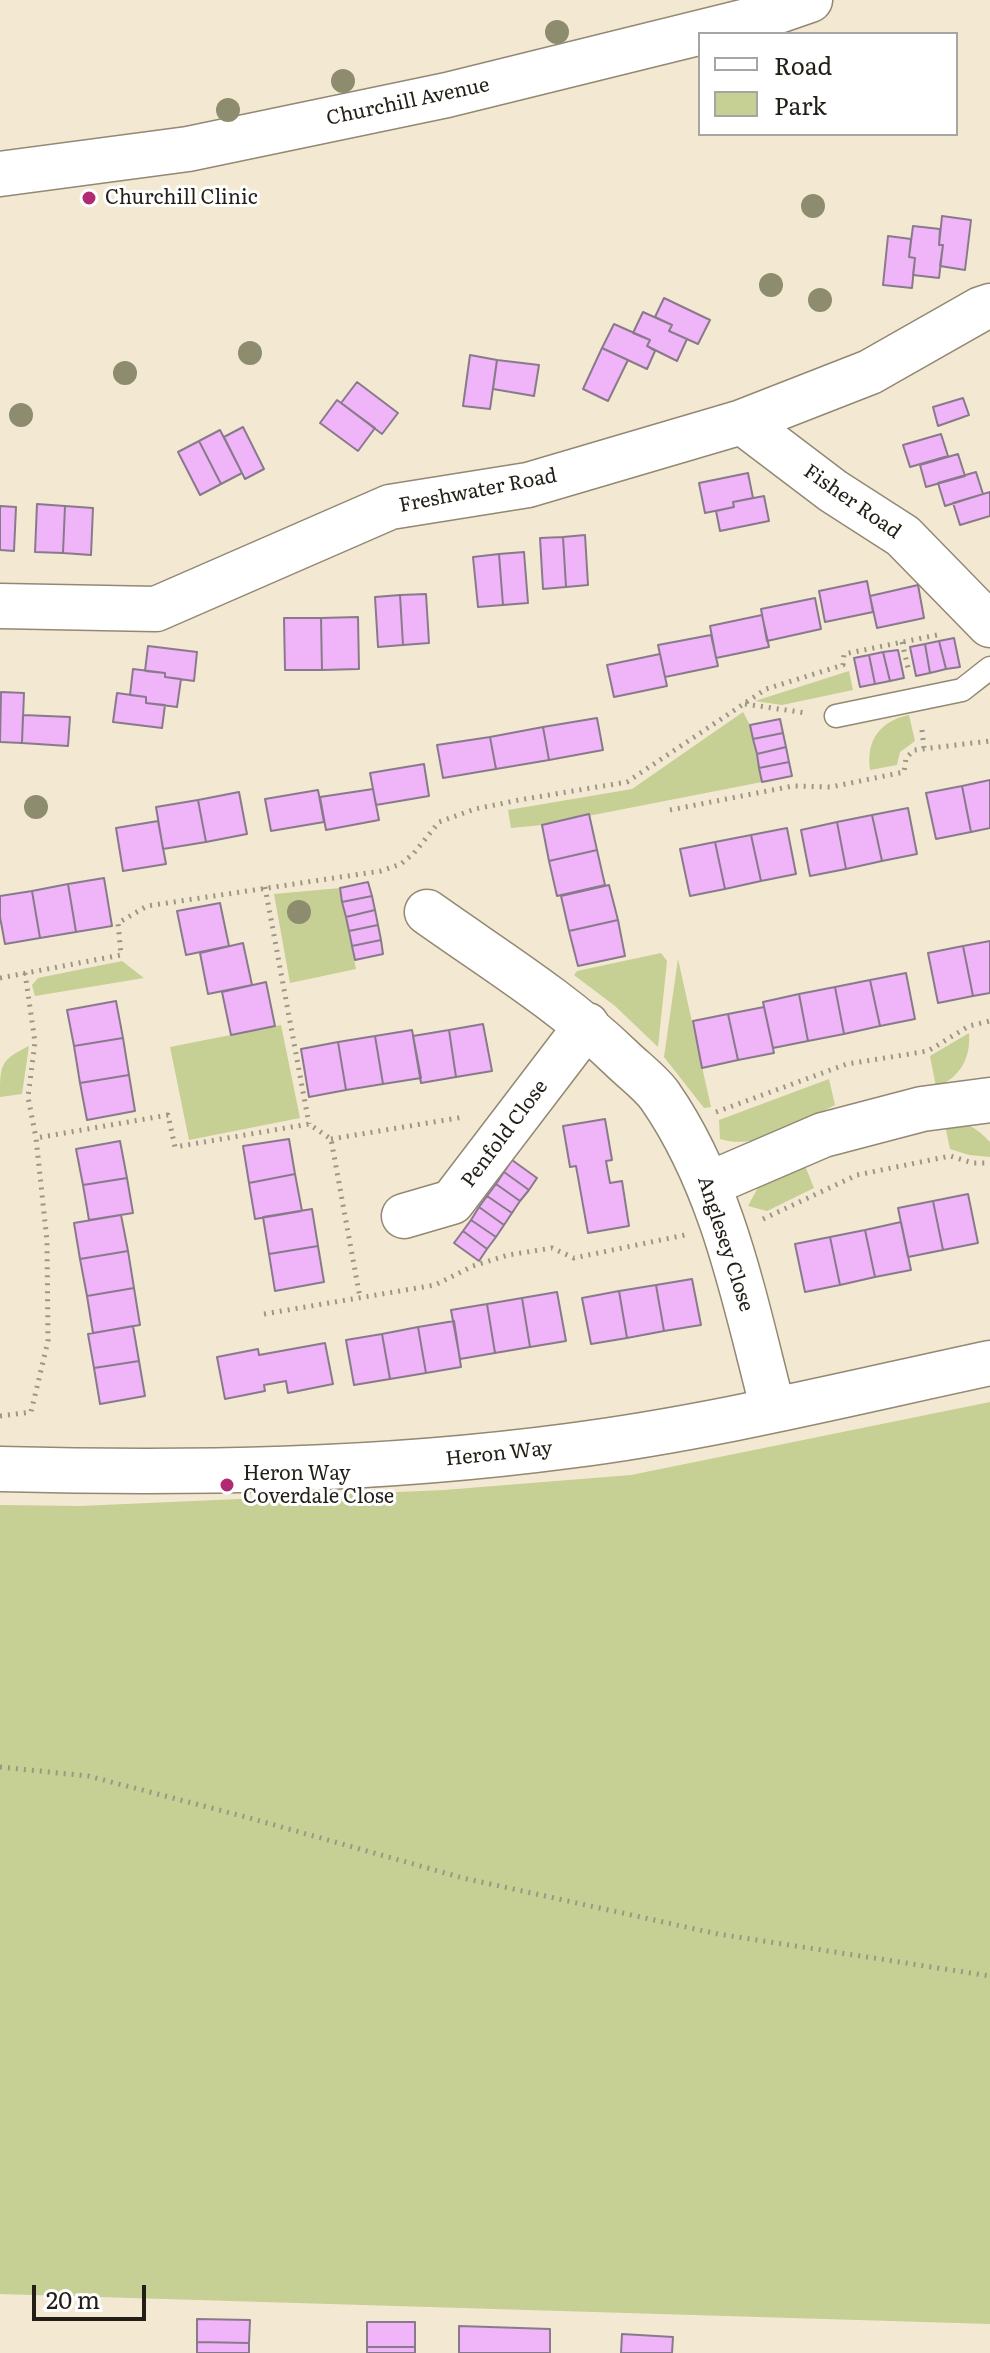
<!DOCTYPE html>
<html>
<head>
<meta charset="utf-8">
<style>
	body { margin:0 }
	#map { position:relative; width:990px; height:2353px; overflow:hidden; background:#f3e8d2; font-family:Literata,serif }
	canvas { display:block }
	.legend { position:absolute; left:698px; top:32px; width:260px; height:104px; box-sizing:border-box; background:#fff; border:2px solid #a7a5a2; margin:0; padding:10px 14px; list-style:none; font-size:24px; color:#231f17 }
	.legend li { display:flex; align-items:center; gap:16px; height:40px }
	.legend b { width:40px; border:2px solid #a7a5a2 }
	.scale { position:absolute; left:32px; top:2285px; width:114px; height:36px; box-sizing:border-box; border:4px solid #231f17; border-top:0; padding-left:10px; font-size:24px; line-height:28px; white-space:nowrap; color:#231f17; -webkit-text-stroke:6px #fff; paint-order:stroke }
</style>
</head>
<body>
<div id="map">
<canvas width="990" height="2353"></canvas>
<ul class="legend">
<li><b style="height:10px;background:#fff"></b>Road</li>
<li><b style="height:22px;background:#c6cf94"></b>Park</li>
</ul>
<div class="scale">20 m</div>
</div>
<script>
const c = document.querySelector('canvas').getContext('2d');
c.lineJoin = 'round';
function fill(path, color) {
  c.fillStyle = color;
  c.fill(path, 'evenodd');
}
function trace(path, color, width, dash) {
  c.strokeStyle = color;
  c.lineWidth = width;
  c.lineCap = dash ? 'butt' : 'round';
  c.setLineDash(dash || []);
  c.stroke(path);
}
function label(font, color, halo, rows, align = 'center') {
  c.font = font + ' Literata,serif';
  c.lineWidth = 6;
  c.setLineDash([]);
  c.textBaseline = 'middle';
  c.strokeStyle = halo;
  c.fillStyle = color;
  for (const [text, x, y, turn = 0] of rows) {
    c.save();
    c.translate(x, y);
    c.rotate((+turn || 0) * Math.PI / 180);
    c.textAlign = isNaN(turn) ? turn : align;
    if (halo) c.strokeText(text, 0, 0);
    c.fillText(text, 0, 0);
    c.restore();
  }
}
fill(new Path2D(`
	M849 671 853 690 782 705 755 701Z
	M743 712 750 725 762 782 542 825 511 828 508 810 632 789Z
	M909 715 915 741 900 752 897 765 870 770C866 740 880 721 909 715Z
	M340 888 356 969 290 983 274 894Z
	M661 953 667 961 658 1047 615 1006 574 975 577 971Z
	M678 959 711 1107 704 1108 664 1057Z
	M122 961 144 978 35 996 32 985 38 978Z
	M281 1025 300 1118 189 1140 170 1047Z
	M969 1033C971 1058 960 1078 936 1087L930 1056Z
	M29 1046 22 1094 0 1097C0 1065 0 1060 29 1046Z
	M829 1079 835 1105C800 1122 761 1151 720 1139L719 1120Z
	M944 1120C964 1120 976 1127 990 1142V1157L969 1155 950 1149Z
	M802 1158 814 1188 767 1211 748 1206 761 1182Z
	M990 1402V2324L0 2294V1505L80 1506 444 1490 631 1475Z`), '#c6cf94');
const building = new Path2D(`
	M942 216 971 220 965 270 940 266 943 245H939Z
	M913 226 940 229 939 245H943L939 278 913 275 915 258 909 257Z
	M888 236 911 239 909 257 915 258 912 288 883 285Z
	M664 298 710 320 698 344 669 331 672 325 655 317Z
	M643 312 672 325 669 331 687 339 677 361 647 346 650 340 633 333Z
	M614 324 650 340 647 346 655 351 647 369 602 348Z
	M602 348 628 360 608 401 583 389Z
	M470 355 497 360 490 409 463 406Z
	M497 360 539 365 534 396 493 389Z
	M357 382 398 413 382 434 341 403Z
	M963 398 969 415 938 426 933 407Z
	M337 400 375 428 358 451 320 423Z
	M243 427 264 469 245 479 224 437Z
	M220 430 242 473 221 484 199 441Z
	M941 434 948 456 910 467 903 445Z
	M199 441 221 484 200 495 178 452Z
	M958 454 965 476 926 487 920 465Z
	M976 472 983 494 945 506 938 483Z
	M748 473 753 498 733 502 734 507 705 513 699 483Z
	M990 492V516L960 525 953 503Z
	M764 496 769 521 720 531 716 511 734 507 733 502Z
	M37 504 65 506 63 553 35 552Z
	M0 506 16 507 14 551 0 550Z
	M65 506 93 508 91 555 63 553Z
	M585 535 588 585 566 587 563 537Z
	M563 537 566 587 543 589 540 538Z
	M524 552 528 603 503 605 499 554Z
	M499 554 503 605 478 607 473 557Z
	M867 581 873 612 825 622 819 591Z
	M918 585 924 618 877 628 870 596Z
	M426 594 429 643 403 645 400 595Z
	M400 595 403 645 378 647 375 597Z
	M815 598 821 629 767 641 761 609Z
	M762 615 769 647 716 658 710 626Z
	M358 617 359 669 322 670 321 618Z
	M284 618H321L322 670H285Z
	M711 635 718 666 665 677 658 645Z
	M954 638 960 667 946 669 939 641Z
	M939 641 946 669 930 673 925 644Z
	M925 644 930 673 916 676 910 647Z
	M148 646 197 652 194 681 165 677V673L145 671Z
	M898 650 904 678 890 681 883 652Z
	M883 652 890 681 875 684 869 655Z
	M660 654 667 686 614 697 607 665Z
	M869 655 875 684 860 687 854 658Z
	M133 669 165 673V677L181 679 177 707 146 703V697L130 695Z
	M1 692 24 693 22 743 0 742Z
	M117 693 146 697V703L165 705 162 728 113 722Z
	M23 715 70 717 68 746 22 743Z
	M597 718 603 750 549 760 543 727Z
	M780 719 783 733 753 739 750 725Z
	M543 727 549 760 496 769 490 737Z
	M783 733 786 747 757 754 753 739Z
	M490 737 496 769 443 778 437 745Z
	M786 747 789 762 759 768 757 754Z
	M789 762 792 776 762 782 759 768Z
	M424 764 429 796 376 805 370 773Z
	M990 780V828L971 832 962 786Z
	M962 786 971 832 936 839 926 793Z
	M373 789 379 820 326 830 320 797Z
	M318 790 324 822 271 831 265 799Z
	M239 792 247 834 206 842 198 800Z
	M198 800 206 842 163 849 156 807Z
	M908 808 917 854 882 861 872 815Z
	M589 814 597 850 549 861 542 825Z
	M872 815 882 861 846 869 837 822Z
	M158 821 166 864 123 871 116 828Z
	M837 822 846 869 810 876 801 830Z
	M787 828 796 874 761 881 751 835Z
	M751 835 761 881 725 889 715 842Z
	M715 842 725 889 690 896 680 849Z
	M597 850 605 885 557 896 549 861Z
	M104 878 112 926 76 932 68 884Z
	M368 882 372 896 342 902 340 888Z
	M68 884 76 932 40 938 32 891Z
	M609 885 618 920 569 931 561 896Z
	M32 891 40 938 5 944 0 917V896Z
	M372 896 375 910 346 917 342 902Z
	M220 903 229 946 186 955 177 911Z
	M375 910 378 925 349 931 346 917Z
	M618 920 625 956 578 966 569 931Z
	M378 925 381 940 352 946 349 931Z
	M381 940 383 954 355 960 352 946Z
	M990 941V993L973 996 963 946Z
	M243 943 252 985 208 994 200 953Z
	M963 946 973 996 938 1003 928 953Z
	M906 973 915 1019 880 1026 870 980Z
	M870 980 880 1026 844 1034 835 987Z
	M266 982 275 1026 231 1035 222 992Z
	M835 987 844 1034 808 1041 799 994Z
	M799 994 808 1041 773 1048 763 1002Z
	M116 1001 123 1038 74 1046 67 1010Z
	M764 1007 774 1053 738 1060 728 1014Z
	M728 1014 738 1060 702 1068 693 1021Z
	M483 1024 492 1071 456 1077 449 1030Z
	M412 1030 421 1078 383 1084 375 1036Z
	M449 1030 456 1077 421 1083 413 1036Z
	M375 1036 383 1084 346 1090 338 1042Z
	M123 1038 129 1075 80 1083 74 1046Z
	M338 1042 346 1090 309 1097 301 1049Z
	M129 1075 135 1111 87 1120 80 1083Z
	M605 1119 612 1160 606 1161 610 1183 622 1181 629 1226 588 1233 576 1166 570 1167 563 1126Z
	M289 1139 295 1174 249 1183 243 1146Z
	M120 1141 127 1178 83 1185 76 1149Z
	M512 1160 537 1178 529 1190 504 1172Z
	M504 1172 529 1190 520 1201 496 1184Z
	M295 1174 302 1211 255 1219 249 1183Z
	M127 1178 133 1213 89 1220 83 1185Z
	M496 1184 520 1201 512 1213 487 1196Z
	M968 1194 978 1243 943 1250 933 1201Z
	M487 1196 512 1213 504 1225 479 1207Z
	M933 1201 943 1250 908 1257 898 1208Z
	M479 1207 504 1225 496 1237 471 1220Z
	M312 1209 318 1246 269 1254 263 1217Z
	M121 1215 128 1251 80 1259 74 1223Z
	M471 1220 496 1237 487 1249 463 1231Z
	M901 1222 911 1270 875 1277 865 1230Z
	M865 1230 875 1277 840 1285 830 1237Z
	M463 1231 487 1249 479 1261 454 1243Z
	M830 1237 840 1285 805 1292 795 1244Z
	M318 1246 324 1282 275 1291 269 1254Z
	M128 1251 134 1288 87 1296 80 1259Z
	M692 1279 701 1325 664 1331 656 1285Z
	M656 1285 664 1331 627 1338 619 1291Z
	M134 1288 140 1325 93 1333 87 1296Z
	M619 1291 627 1338 591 1344 582 1298Z
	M557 1292 566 1341 530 1347 522 1298Z
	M522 1298 530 1347 495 1353 487 1304Z
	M487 1304 495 1353 460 1359 451 1310Z
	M454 1321 461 1367 426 1373 418 1327Z
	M133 1326 139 1361 94 1368 88 1334Z
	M418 1327 426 1373 390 1379 382 1334Z
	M382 1334 390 1379 354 1385 346 1340Z
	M325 1343 333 1384 288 1393 286 1381 264 1385 265 1391 225 1399 217 1357 258 1349 259 1355Z
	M139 1361 145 1396 100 1404 94 1368Z
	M197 2319 250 2320 249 2343 197 2342Z
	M367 2322H415V2347H367Z
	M459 2326 550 2329V2353H459Z
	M622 2334 673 2337 672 2353H621Z
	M197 2342 249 2343V2353H197Z
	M367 2347H415V2353H367Z`);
fill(building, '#f0b5f8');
trace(building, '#897a8b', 2);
const lane = new Path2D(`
	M836 716 962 690 990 668`);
const street = new Path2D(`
	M0 174 188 149 447 95 755 19 810 0
	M742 422 833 491 903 536 990 625
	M0 606 156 609 390 507 528 485 742 422 870 372 981 309 990 306
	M427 912C493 959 562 1001 621 1058 633 1070 650 1082 660 1096 724 1188 745 1303 773 1409
	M709 1184 823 1135 922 1109 990 1100
	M404 1216 452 1202 587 1025
	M0 1469C190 1474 379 1471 568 1446 710 1428 850 1393 990 1363`);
trace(lane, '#928873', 25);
trace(street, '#928873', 47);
trace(new Path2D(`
	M902 642 909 672
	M745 704 806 713
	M922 730 924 748
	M670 810 793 786 831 787 904 772 906 758 914 750 990 741
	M265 887 309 1124
	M25 973 35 1042 28 1097 36 1138
	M0 978 121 955 118 923 147 906 381 871 401 864 414 853 439 822 475 809 519 800 627 782 766 689 843 665 844 654 942 634
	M716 1112 847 1064 928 1051 969 1026 990 1021
	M331 1139 464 1117
	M763 1219 857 1175 950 1156 973 1163H990
	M264 1314 435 1285 473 1266 508 1255 552 1248 574 1258 685 1235
	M0 1416 31 1412 48 1341 47 1241 36 1138 168 1115 175 1147 309 1124 331 1139 360 1298
	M0 1767 88 1776 246 1817 463 1878 718 1934 990 1976`), '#9e9685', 5, [2, 6]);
trace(lane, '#fff', 22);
trace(street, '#fff', 44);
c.fillStyle = '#8e8c6e';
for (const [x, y] of [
	[557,32],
	[343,81],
	[228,110],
	[813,206],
	[771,285],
	[820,300],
	[250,353],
	[125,373],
	[21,415],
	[36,807],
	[299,912]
]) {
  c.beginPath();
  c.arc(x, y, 12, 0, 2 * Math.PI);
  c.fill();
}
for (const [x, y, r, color] of [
	[89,198,8,"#b02b73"],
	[227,1485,8,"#b02b73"]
]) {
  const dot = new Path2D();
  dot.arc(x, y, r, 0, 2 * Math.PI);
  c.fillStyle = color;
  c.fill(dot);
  trace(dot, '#fff', 3);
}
label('20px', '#231f17', '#fff', [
	["Churchill Avenue",408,102,-12],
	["Freshwater Road",478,491,-11],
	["Fisher Road",852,502,35],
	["Penfold Close",505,1134,-53],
	["Anglesey Close",725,1244,72],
	["Heron Way",499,1454,-6]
]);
label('20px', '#231f17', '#fff', [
	["Churchill Clinic",105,198],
	["Heron Way",243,1474],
	["Coverdale Close",243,1497]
], 'left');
</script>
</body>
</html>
